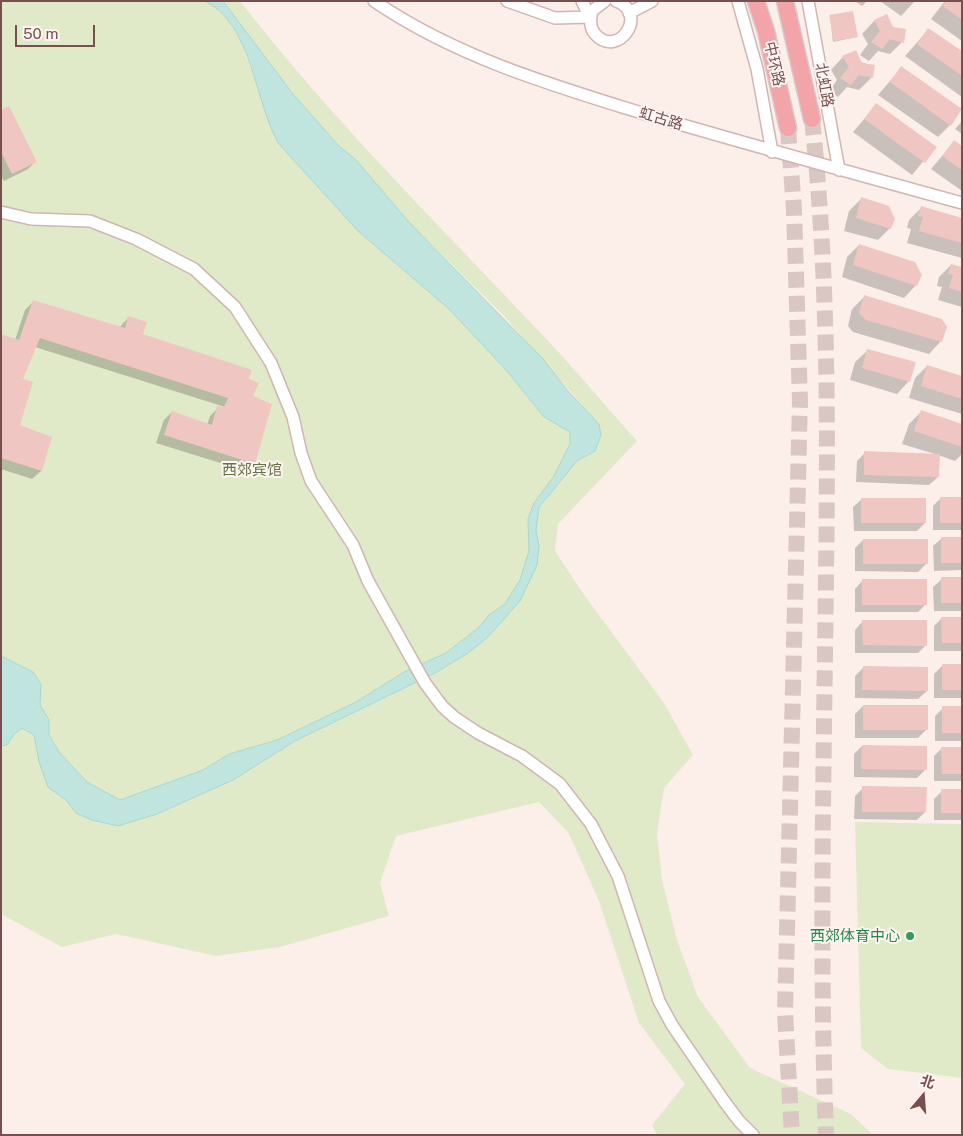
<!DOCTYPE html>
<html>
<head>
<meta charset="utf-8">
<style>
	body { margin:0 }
	#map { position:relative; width:963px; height:1136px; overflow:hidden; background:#fcefea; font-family:"Public Sans","Noto Sans SC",sans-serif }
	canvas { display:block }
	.frame { position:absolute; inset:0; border:2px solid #764f4e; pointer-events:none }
	.north { position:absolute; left:898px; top:1071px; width:50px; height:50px; -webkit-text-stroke:4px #fef4f1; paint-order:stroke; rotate:18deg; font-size:14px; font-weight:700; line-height:20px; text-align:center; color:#764f4e }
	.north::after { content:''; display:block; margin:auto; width:18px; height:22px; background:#764f4e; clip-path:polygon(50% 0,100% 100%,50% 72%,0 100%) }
	.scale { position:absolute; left:15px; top:25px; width:80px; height:22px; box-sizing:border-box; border:2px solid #764f4e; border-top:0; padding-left:6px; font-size:15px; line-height:18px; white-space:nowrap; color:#764f4e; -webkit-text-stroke:4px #fef4f1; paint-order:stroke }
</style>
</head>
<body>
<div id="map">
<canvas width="963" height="1136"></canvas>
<div class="frame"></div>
<div class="north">北</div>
<div class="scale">50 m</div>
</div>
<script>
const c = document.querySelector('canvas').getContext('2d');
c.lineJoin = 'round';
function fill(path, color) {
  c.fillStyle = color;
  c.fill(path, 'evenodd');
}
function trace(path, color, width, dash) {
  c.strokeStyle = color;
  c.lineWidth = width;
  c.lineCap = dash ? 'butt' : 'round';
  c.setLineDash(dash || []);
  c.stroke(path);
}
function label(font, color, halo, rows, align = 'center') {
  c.font = font + ' "Public Sans","Noto Sans SC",sans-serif';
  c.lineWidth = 4;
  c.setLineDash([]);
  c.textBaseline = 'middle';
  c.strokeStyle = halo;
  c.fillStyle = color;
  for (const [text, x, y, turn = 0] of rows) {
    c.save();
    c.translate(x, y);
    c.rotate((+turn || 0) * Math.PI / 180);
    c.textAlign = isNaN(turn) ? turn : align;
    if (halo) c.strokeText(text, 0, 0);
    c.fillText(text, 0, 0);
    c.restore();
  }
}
fill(new Path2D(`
	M1 1H205L213 5 228 19 240 39 279 144 358 231 449 309 507 371 544 417 570 432V444L554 476 534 503 528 519 529 551 520 580 505 604 490 614 478 628 446 653 404 672 356 702 325 717 277 740 229 754 203 770 119 800 87 782 59 752 49 734 48 720 40 705 41 684 33 672 1 656Z
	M223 1H240C330 117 434 220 534 326 570 363 603 403 637 441L558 524 555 551 582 592 664 703 693 755 664 788 657 834 662 880 677 940 698 997 750 1068 851 1114 873 1135H657L652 1125 685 1084 639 1023 599 901 568 832 539 802 396 836 380 883 389 916 280 947 216 956 116 934 62 947 1 914V746L7 745 14 734 22 727 34 735 48 786 66 800 76 813 92 820 118 826 157 814 233 780 295 741 437 672 488 637 520 601 539 546 536 530 539 507 577 461 595 451 590 414 504 316 408 221 356 160 339 146 293 94Z
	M855 822 962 824V1078L888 1069 861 1048Z`), '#e1eac8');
const water = new Path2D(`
	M205 1H223L293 94 339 146 356 160 408 221 543 359 568 391 599 424 601 435 595 451 577 461 539 507 536 530 539 546 537 565 520 601 488 637 468 653 437 672 295 741 233 780 157 814 118 826 92 820 76 813 66 800 48 787 39 762 34 735 22 728 14 734 7 745 1 746V656L33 672 41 684 40 705 49 720V735L59 752 87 782 120 800 203 770 229 754 277 740 325 717 356 702 404 672 446 653 478 628 490 614 505 604 520 580 529 551 528 519 534 503 554 476 570 444V432L544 417 507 371 449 309 358 231 279 144C254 102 253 24 205 1Z`);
fill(water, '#bfe5de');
trace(water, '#a5d7ce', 1);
fill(new Path2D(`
	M855 1H867L862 6Z
	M880 1H915L901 16Z
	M945 1H962V41L931 19Z
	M830 16 856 37 833 42Z
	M886 16 902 42 890 54 878 51 869 61 860 55 868 44 862 34 874 21Z
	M929 29 962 53V97L905 56Z
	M843 57 874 66 871 78 859 90 847 87 838 97 829 91 837 80 831 70Z
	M902 67 950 125 938 137 878 95Z
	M876 105 935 147 912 175 853 132Z
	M1 112 36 161 28 169 4 181 1 176Z
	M962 121V134L955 129Z
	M954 142 962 147V191L931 169Z
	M861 199 890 228 878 240 844 231 849 211Z
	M921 208 962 219V258L907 243 911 229 907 228 909 220Z
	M859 245 916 285 904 298 842 277 847 257Z
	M951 265 962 268V307L938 300 942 287 937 286 939 277Z
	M864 297 941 341 929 354 853 332 848 326 852 309Z
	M33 302 119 328 128 318 141 335 247 379 252 397 254 463 246 471 156 443 164 420 172 412 207 425 210 416 218 408 225 407 35 347 22 379 19 426 50 438 41 471 32 479 1 469V335L15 340 25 310Z
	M868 350 909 381 897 394 850 380 855 362Z
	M927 366 962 377V414L909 398 915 378Z
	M921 412 962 425V454L955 461 938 455V477L929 485 856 482 857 461 865 453 935 454 902 444 909 424Z
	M941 498H962V530H933V506Z
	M862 499 925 523 917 531H854L853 507Z
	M942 538H962V570L934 571 933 546Z
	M863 540 927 563 918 572 855 571V548Z
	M942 579H962V611H934L933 587Z
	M863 580 926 604 918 612H855V589Z
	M942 618H962V651H934V626Z
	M863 621 926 645 918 653H855V630Z
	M942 666H962V698H934V674Z
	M863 668 927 691 918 699 855 698V676Z
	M863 706 926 730 918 738H855V714Z
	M943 708H962V741H935V716Z
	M862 746 926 769 917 778 854 777V754Z
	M942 748H962V781H934V756Z
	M863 788 925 812 917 820 854 819 855 796Z
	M942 791H962V820H934V799Z`), '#0003');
fill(new Path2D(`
	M946 1H962V20L943 6Z
	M853 11 858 37 834 41 829 15Z
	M887 14 893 27 906 29 904 43 890 39 882 49 871 42 880 31 874 20Z
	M928 28 962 51V76L917 44Z
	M856 50 862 63 875 65 873 78 859 75 851 85 840 78 849 67 842 56Z
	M901 66 962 109 951 126 890 82Z
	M876 103 937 147 925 163 864 119Z
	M9 106 37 162 12 174 1 152V110Z
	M954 140 962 146V170L942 156Z
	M861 197 889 206 895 219 891 229 856 218Z
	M921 206 962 218V243L919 231 923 217 918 216Z
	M859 244 915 262 922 275 917 286 853 265Z
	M951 264 962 267V292L949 288 953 275 948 274Z
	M864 295 942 319 947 327 942 342 866 320 859 313Z
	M33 300 125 328 128 316 147 322 143 334 252 370 249 379 259 383 253 396 272 404 255 464 164 435 172 411 212 425 217 406 224 407 228 398 40 338 23 379 33 382 20 425 52 437 42 471 1 458V334L19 340Z
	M867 349 916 362 910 382 862 368Z
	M927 365 962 376V399L921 386Z
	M921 410 962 424V447L914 431Z
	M864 451 940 454 939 477 864 475Z
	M940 497H962V523H940Z
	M861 498H926V523H861Z
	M941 537H962V563H941Z
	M863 539H928V564H863Z
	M941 577H962V603H941Z
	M862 579H927V605H862Z
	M941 617H962V643H942Z
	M862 620H927V646L863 645Z
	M942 664H962V690H942Z
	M863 666 928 667V691L862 690Z
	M863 705H928V730H863Z
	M942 706H962V733H942Z
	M862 745 927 746V770L861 769Z
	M941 747H962V774H942Z
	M862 786 927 787 926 812H862Z
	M941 789H962V813H941Z`), '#f0c6c3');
trace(new Path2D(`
	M812 119C828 270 828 421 826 573 824 760 819 948 826 1135
	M788 128 794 210 800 401 785 1013 792 1135`), '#dac7c3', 16, [16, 8]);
const minor = new Path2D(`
	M374 1C456 57 551 85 645 114 750 145 856 174 962 203
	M507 1 555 18 590 17 582 1
	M605 1 592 11C590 19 589 27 595 34 618 60 650 13 616 1
	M738 1 757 69 772 152
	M808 1 839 170
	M629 13 652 1
	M1 212 31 219 90 221 136 239 194 269 235 307 271 363 293 417 301 453 311 481 353 545 368 581 425 683 442 706 454 717 478 733 522 756 560 784 591 824 618 876 659 1001 672 1025 724 1101 739 1121 753 1135`);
const highway = new Path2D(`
	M756 1 766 31 788 128
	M785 1 812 119`);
trace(minor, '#d0b6b2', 14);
trace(highway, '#d6caca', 19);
trace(minor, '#fff', 11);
trace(highway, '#f3a4a9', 16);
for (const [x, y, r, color] of [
	[910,936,5,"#2e9e5b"]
]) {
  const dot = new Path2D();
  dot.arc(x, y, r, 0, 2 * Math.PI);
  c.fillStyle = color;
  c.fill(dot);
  trace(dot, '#fef4f1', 2);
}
label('15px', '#764f4e', '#fef4f1', [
	["中环路",774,64,77],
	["北虹路",824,85,80],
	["虹古路",661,119,17]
]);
label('15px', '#637543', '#fef4f1', [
	["西郊宾馆",252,470]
]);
label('15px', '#27864d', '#fef4f1', [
	["西郊体育中心",900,936]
], 'right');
</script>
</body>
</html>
